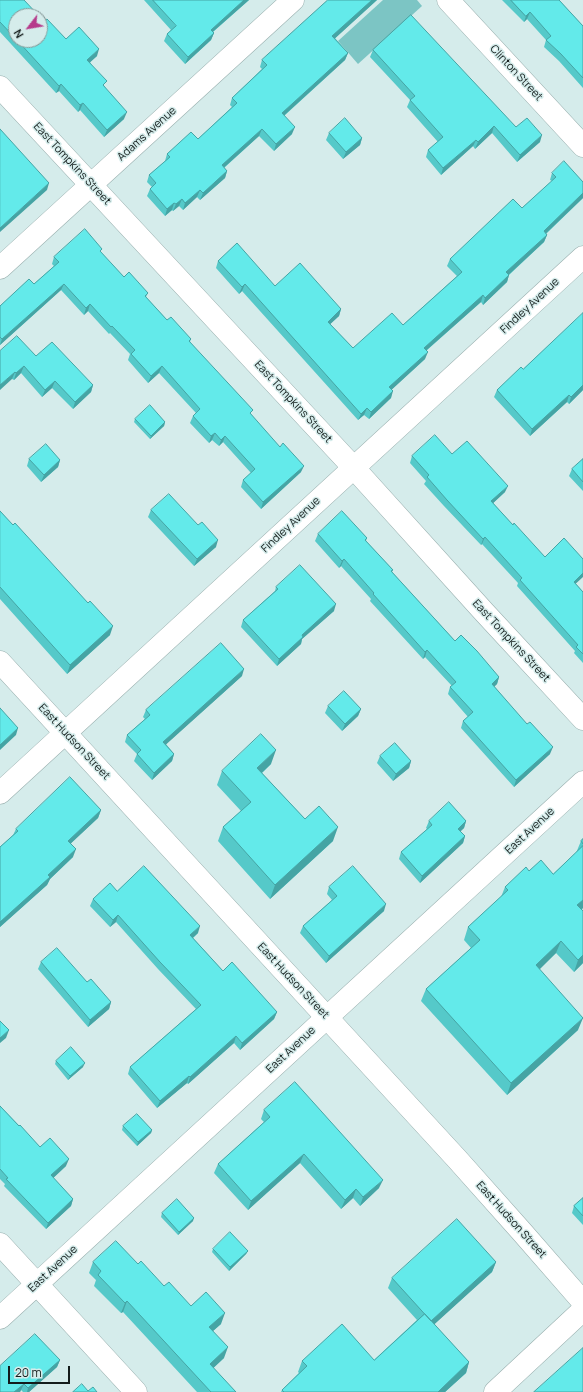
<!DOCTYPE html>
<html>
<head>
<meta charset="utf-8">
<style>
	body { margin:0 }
	#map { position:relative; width:583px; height:1392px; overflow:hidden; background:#d5eceb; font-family:Manrope,sans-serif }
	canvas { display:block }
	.north { position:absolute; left:8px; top:8px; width:40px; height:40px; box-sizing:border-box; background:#d5eceb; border:1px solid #879998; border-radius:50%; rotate:239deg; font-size:11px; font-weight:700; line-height:16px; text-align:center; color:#131c1b }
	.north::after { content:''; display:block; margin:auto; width:14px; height:18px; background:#b63a8b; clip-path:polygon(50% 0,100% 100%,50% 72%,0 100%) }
	.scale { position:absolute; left:8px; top:1366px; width:62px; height:18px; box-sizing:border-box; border:2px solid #131c1b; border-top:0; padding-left:5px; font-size:12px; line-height:14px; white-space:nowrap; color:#131c1b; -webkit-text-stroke:3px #d5eceb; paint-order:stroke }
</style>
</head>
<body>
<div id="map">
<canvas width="583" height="1392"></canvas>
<div class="north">N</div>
<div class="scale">20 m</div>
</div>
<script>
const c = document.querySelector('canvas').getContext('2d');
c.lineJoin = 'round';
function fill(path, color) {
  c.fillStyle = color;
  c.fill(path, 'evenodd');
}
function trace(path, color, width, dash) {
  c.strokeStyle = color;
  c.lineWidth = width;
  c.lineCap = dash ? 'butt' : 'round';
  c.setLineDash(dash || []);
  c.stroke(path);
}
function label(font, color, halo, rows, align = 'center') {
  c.font = font + ' Manrope,sans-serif';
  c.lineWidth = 3;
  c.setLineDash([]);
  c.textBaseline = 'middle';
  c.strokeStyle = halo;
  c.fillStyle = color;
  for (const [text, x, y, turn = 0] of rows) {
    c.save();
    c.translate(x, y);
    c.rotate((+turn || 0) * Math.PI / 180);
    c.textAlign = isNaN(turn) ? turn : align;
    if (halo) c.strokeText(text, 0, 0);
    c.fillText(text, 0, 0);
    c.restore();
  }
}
fill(new Path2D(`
	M383 0H417L422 6 358 64 338 41Z`), '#7cc5c4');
const street = new Path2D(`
	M448 0 583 146
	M0 87 353 467 484 612 583 719
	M0 268 293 0
	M0 793 583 257
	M0 1244 136 1392
	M0 1318 583 782`);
const secondary = new Path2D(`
	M0 662 457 1159 522 1232 583 1302`);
const primary = new Path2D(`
	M495 1392 583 1310`);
trace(street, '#99afae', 23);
trace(secondary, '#99afae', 23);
trace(primary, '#99afae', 23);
trace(street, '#fff', 22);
trace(secondary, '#fff', 22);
trace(primary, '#fff', 22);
fill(new Path2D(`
	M0 0 16 16V40H40L44 21 66 39 97 56 90 62 124 119 104 137 80 110 78 112 59 91 56 93 0 32Z
	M144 0H249L213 32 214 33 211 40 185 64 164 41 167 34 171 30Z
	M328 0H377L335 38 348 53 345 60 284 116 292 134 274 151 259 136 224 168 227 171 225 178 200 200 197 197 183 210 179 206 173 211 172 210 165 216 147 196 150 189 152 187 147 182 149 175 165 161 167 154 198 139 232 107 230 105 232 98 262 69 260 67 262 60Z
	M502 0H559L583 26V88L559 61 544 47 546 40 527 19 524 22Z
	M373 50 516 127 540 142 517 162 492 133 475 149 473 146 441 175 426 157 428 150 438 142 407 107 410 100 370 57Z
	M329 133 362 138 360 145 343 159 326 140Z
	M552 173 583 182V198L546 234 547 235 544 242 509 275 507 282 483 305 481 302 426 351 425 359 392 389 391 398 369 419 364 415 358 420 242 291 239 294 216 268 218 261 275 286 341 309 339 316 330 324 353 348 403 325 457 276 447 266 450 259 522 208 552 181 550 180Z
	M101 253 124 277 148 293 146 297 167 320 191 339 190 342 251 415 301 472 261 509 241 487 243 480 251 473 223 442 219 446 212 440 209 443 190 423 193 416 196 413 159 373 148 383 128 360 130 354 110 333 109 334 88 311 84 315 61 290 0 345V306L34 284 54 266 52 264 54 257Z
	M0 351 36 356 93 385 91 392 73 409 52 388 42 397 21 373 14 380 12 379Z
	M523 369 583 390 569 404 567 402 530 436 494 397 497 390Z
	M135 419 165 422 164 426 150 439 134 422Z
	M452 454 505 492 493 503 513 525 545 557 576 584 583 592V663L574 653 575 651 517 586 518 583 482 544 481 545 444 506 424 484 426 481 410 463 412 456Z
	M29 459 60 460 58 467 41 482 27 466Z
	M583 459V491L569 476 572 469Z
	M151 510 216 547 194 566 148 517Z
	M0 511 110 635 67 674 0 599Z
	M318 534 367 538 366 541 393 570 392 572 455 641 499 677 497 684 494 686 550 754 514 787 461 728 463 721 468 717 448 694 450 687 452 686 425 657 423 659 370 601 371 599 341 566 339 568 315 541Z
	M276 587 334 611 302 639 301 644 277 666 241 627 243 620 275 591Z
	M242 676 166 744 174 754 172 761 152 780 134 761 137 754 125 742 127 735 145 719 143 717 146 710Z
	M328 706 361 709 358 716 342 731 325 713Z
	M380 756 411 761 409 768 393 781 377 763Z
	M271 764 262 773 305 819 333 841 270 899 218 841 223 827 241 811 217 785 222 771Z
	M101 810 98 818 71 843 73 857 50 879 47 885 0 927V847L13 835 16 829Z
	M429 821H466L464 828 460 831 465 836 463 843 420 883 399 859 401 852 427 829 426 828Z
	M583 839V908L582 909 583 911V963L574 972 556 953 539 969 578 1030 507 1095 421 1001 426 989 471 948 464 940 468 927 501 897 505 887 529 871 553 874 576 853 581 841Z
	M329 887 384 911 326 963 300 933 303 926 332 900 327 894Z
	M117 891 198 933 193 938 223 971 277 1012 274 1019 240 1050 234 1043 188 1084 187 1083 157 1108 128 1074 130 1067 196 1009 158 969 116 922 110 927 90 906 93 899Z
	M41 962 87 982 111 1002 109 1009 88 1027 38 969Z
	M56 1061 83 1067 68 1080 55 1064Z
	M0 1106 40 1147 66 1166 53 1178 73 1199 71 1206 46 1229 4 1186 5 1184 0 1179Z
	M264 1110 379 1188 360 1206 353 1198 341 1209 300 1163 248 1210 214 1173 218 1164 264 1122 261 1119Z
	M123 1126 152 1130 151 1133 137 1146 122 1130Z
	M583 1198V1225L572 1213 574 1206Z
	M162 1213 193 1221 178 1235 161 1217Z
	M213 1249 248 1251 246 1254 229 1271 212 1252Z
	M93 1262 138 1264 164 1286 191 1306 221 1324 213 1331 224 1358 213 1368 236 1392H197L123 1312 121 1313 94 1286 96 1280 89 1273Z
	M496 1262 492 1272 434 1324 469 1362 466 1373 445 1392H281L282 1390 299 1373 298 1372 302 1361 374 1360 417 1320 388 1288 392 1278Z
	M60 1360 57 1367 29 1392H23L21 1390 20 1392H0Z`), '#55c9c9');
fill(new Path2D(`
	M244 0H249L208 36 211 30Z
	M372 0H377L330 43 332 36Z
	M530 12 527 19 524 22 526 16Z
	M214 33 211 40 185 64 188 57Z
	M99 49 97 56 85 67 87 60Z
	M348 53 345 60 279 120 282 113Z
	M61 84 59 91 56 93 59 86Z
	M83 103 80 110 78 112 80 105Z
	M127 112 124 119 104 137 107 130Z
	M494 126 492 133 475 149 478 142Z
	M295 127 292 134 274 151 276 144Z
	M262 129 259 136 219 172 222 165Z
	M542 135 540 142 517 162 520 155Z
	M362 138 360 145 343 159 346 152Z
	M476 140 473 146 441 175 443 168Z
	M227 171 225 178 200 200 203 193Z
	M49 183 47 190 0 232V228Z
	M200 190 197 197 183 210 185 203Z
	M583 193V198L541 238 544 231Z
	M182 199 179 206 173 211 176 204Z
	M174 203 172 210 165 216 167 209Z
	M547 235 544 242 504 279 506 272Z
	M509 275 507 282 483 305 485 298Z
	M64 284 61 290 0 345 2 339Z
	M245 284 242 291 239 294 242 287Z
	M483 295 481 302 421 355 424 348Z
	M90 304 88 311 84 315 86 308Z
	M341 309 339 316 325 329 328 322Z
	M428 352 425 359 387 394 389 387Z
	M24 366 21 373 14 380 16 373Z
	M162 366 159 373 148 383 151 376Z
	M15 372 12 379 0 390V385Z
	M55 381 52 388 42 397 45 390Z
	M93 385 91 392 73 409 75 402Z
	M583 385V390L569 404 571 397Z
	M393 391 391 398 369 419 371 412Z
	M569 395 567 402 530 436 532 429Z
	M367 408 364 415 358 420 361 414Z
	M165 422 164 426 150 439 151 436Z
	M215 433 212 440 209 443 211 436Z
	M225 436 223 442 219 446 221 440Z
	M60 460 58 467 41 482 44 475Z
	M304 466 301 472 261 509 263 502Z
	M508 486 505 492 489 507 491 501Z
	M485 537 482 544 481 545 483 539Z
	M218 540 216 547 194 566 197 559Z
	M344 559 341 566 339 568 342 561Z
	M583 573V577L571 588 574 582Z
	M336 604 334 611 302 639 301 644 277 666 279 659 302 635Z
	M113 626 110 635 67 674 70 665Z
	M427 650 425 657 423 659 425 652Z
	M244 669 242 676 161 749 163 742Z
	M499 677 497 684 490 691 492 684Z
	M361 709 358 716 342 731 345 724Z
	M18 728 16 735 0 750V745Z
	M553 747 550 754 514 787 516 780Z
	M276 750 271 764 252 782 257 768Z
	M174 754 172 761 152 780 154 773Z
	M411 761 409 768 393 781 396 774Z
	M101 810 98 818 66 848 68 841Z
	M466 821 464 828 456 836 458 829Z
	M338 827 333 841 270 899 275 885Z
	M465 836 463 843 420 883 422 876Z
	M76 849 73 857 50 879 47 885 0 927V922L48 875Z
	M583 900V908L573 917 577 905Z
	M386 904 384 911 326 963 329 956Z
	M118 915 116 922 110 927 113 920Z
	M200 926 198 933 188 942 190 935Z
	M561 941 556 953 531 978 536 965Z
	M583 955V963L574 972 578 960Z
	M111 1002 109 1009 88 1027 90 1020Z
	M277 1012 274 1019 240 1050 242 1043Z
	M583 1018 578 1030 507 1095 511 1083Z
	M9 1030 6 1038 0 1043V1038Z
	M236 1036 234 1043 188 1084 190 1077Z
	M85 1063 83 1067 68 1080 70 1076Z
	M189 1076 187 1083 157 1108 160 1101Z
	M152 1130 151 1133 137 1146 138 1142Z
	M304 1154 300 1163 248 1210 251 1201Z
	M69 1159 66 1166 49 1182 51 1175Z
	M383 1180 379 1188 360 1206 363 1197Z
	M356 1189 353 1198 341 1209 345 1200Z
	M73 1199 71 1206 46 1229 48 1223Z
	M194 1218 193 1221 178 1235 179 1232Z
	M248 1251 246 1254 229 1271 230 1267Z
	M496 1262 492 1272 427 1331 431 1321Z
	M127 1301 123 1312 121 1313 125 1303Z
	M225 1313 221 1324 205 1338 209 1327Z
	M228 1347 224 1358 206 1375 210 1364Z
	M60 1360 57 1367 29 1392H27L28 1388Z
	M469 1362 466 1373 445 1392H438Z
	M24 1384 20 1392H14Z`), '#45a4a4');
const building = new Path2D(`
	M0 0H24L39 16H16V39L0 22Z
	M153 0H244L211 30 214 33 188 57 167 34 176 26Z
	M328 0H372L332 36 348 53 282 113 295 127 276 144 262 129 222 165 227 171 203 193 200 190 185 203 182 199 176 204 174 203 167 209 150 189 156 183 149 175 170 157 167 154 191 132 198 139 237 103 232 98 267 65 262 60Z
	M511 0H559L583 26V78L561 54 546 40 551 36 530 12 526 16Z
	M411 15 516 127 527 118 542 135 520 155 494 126 478 142 476 140 443 168 428 150 443 137 410 100 415 96 373 50Z
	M40 17 44 21 47 19 66 39 79 27 99 49 87 60 107 81 103 85 127 112 107 130 83 103 80 105 61 84 59 86 17 40H40Z
	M345 118 362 138 346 152 329 133Z
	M0 129 49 183 0 228Z
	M564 161 583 182V193L544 231 547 235 506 272 509 275 485 298 483 295 424 348 428 352 389 387 393 391 371 412 367 408 361 414 245 284 242 287 218 261 237 243 275 286 300 263 341 309 328 322 353 348 392 313 403 325 462 272 450 259 513 199 522 208 556 177 552 173Z
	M85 229 102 249 100 251 124 277 129 272 148 293 145 296 167 320 171 317 191 339 189 341 253 410 250 413 280 447 283 443 304 466 263 502 243 480 255 469 225 436 221 440 215 433 211 436 193 416 200 409 162 366 151 376 131 354 135 350 112 326 111 327 90 304 86 308 64 284 2 339 0 337V306L29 279 34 284 59 262 54 257Z
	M583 313V385L571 397 569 395 532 429 497 390 521 367 523 369Z
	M17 336 36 356 52 342 93 385 75 402 55 381 45 390 24 366 16 373 15 372 0 385V351Z
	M150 405 165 422 151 436 135 419Z
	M435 435 452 454 467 441 508 486 491 501 513 525 514 523 545 557 564 538 583 559V573L574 582 583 592V654L576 647 578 645 520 580 522 578 485 537 483 539 447 500 427 477 429 475 412 456Z
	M46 444 60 460 44 475 29 459Z
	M583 459V482L572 469Z
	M169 494 198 525 202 522 218 540 197 559 151 510Z
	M0 511 13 525 15 523 88 603 90 601 113 626 70 665 0 587Z
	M342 511 367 538 365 540 393 570 391 571 455 641 461 635 477 651 499 677 492 684 527 724 530 722 553 747 516 780 463 721 473 712 450 687 456 682 427 650 425 652 373 594 374 593 344 559 342 561 318 534Z
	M300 565 336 604 302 635 303 637 279 659 243 620 278 589 276 587Z
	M221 643 244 669 163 742 174 754 154 773 137 754 141 750 127 735 150 715 146 710Z
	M344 691 361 709 345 724 328 706Z
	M0 708 18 728 0 745Z
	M261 734 276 750 257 768 305 819 319 806 338 827 275 885 223 827 251 802 222 771Z
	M395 743 411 761 396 774 380 756Z
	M70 777 101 810 68 841 76 849 48 875 50 877 0 922V847L18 831 16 829Z
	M449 802 466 821 458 829 465 836 422 876 401 852 432 825 429 821Z
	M583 839V844L581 841Z
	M583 846V900L577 905 583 911V955L578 960 561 941 536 965 583 1018 511 1083 426 989 480 940 468 927 508 890 505 887 526 867 529 871 541 860 553 874Z
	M144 866 200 926 190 935 223 971 232 962 277 1012 242 1043 236 1036 190 1077 189 1076 160 1101 130 1067 201 1005 160 962 118 915 113 920 93 899 110 883 117 891Z
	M353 866 386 904 329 956 303 926 337 896 329 887Z
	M57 948 87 982 91 979 111 1002 90 1020 41 962Z
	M0 1021 9 1030 0 1038Z
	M71 1047 85 1063 70 1076 56 1061Z
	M295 1082 383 1180 363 1197 356 1189 345 1200 304 1154 251 1201 218 1164 270 1117 264 1110Z
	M0 1106 19 1126 20 1125 40 1147 50 1138 69 1159 51 1175 73 1199 48 1223 6 1179 8 1178 0 1169Z
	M137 1114 152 1130 138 1142 123 1126Z
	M583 1198V1216L574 1206Z
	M177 1199 194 1218 179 1232 162 1213Z
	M457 1219 496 1262 431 1321 392 1278Z
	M230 1232 248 1251 230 1267 213 1249Z
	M116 1241 138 1264 141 1261 164 1286 169 1282 191 1306 206 1292 225 1313 209 1327 228 1347 210 1364 236 1392H211L127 1301 125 1303 98 1275 101 1271 93 1262Z
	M425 1314 469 1362 438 1392H284L282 1390 307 1366 302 1361 342 1324 374 1360Z
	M35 1334 60 1360 28 1388 24 1384 14 1392H0V1366Z
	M583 1348V1392H534Z
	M82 1384 88 1391 93 1387 97 1392H73Z`);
fill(building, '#63eaea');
trace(building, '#45a4a4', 1);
label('11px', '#131c1b', '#d5eceb', [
	["Clinton Street",516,73,47],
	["Adams Avenue",147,134,-42],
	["East Tompkins Street",72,164,47],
	["Findley Avenue",530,306,-43],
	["East Tompkins Street",293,402,47],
	["Findley Avenue",291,525,-43],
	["East Tompkins Street",511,641,47],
	["East Hudson Street",74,742,47],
	["East Avenue",530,831,-43],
	["East Hudson Street",293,981,47],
	["East Avenue",291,1050,-43],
	["East Hudson Street",511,1220,48],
	["East Avenue",53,1269,-43]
]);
</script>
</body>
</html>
